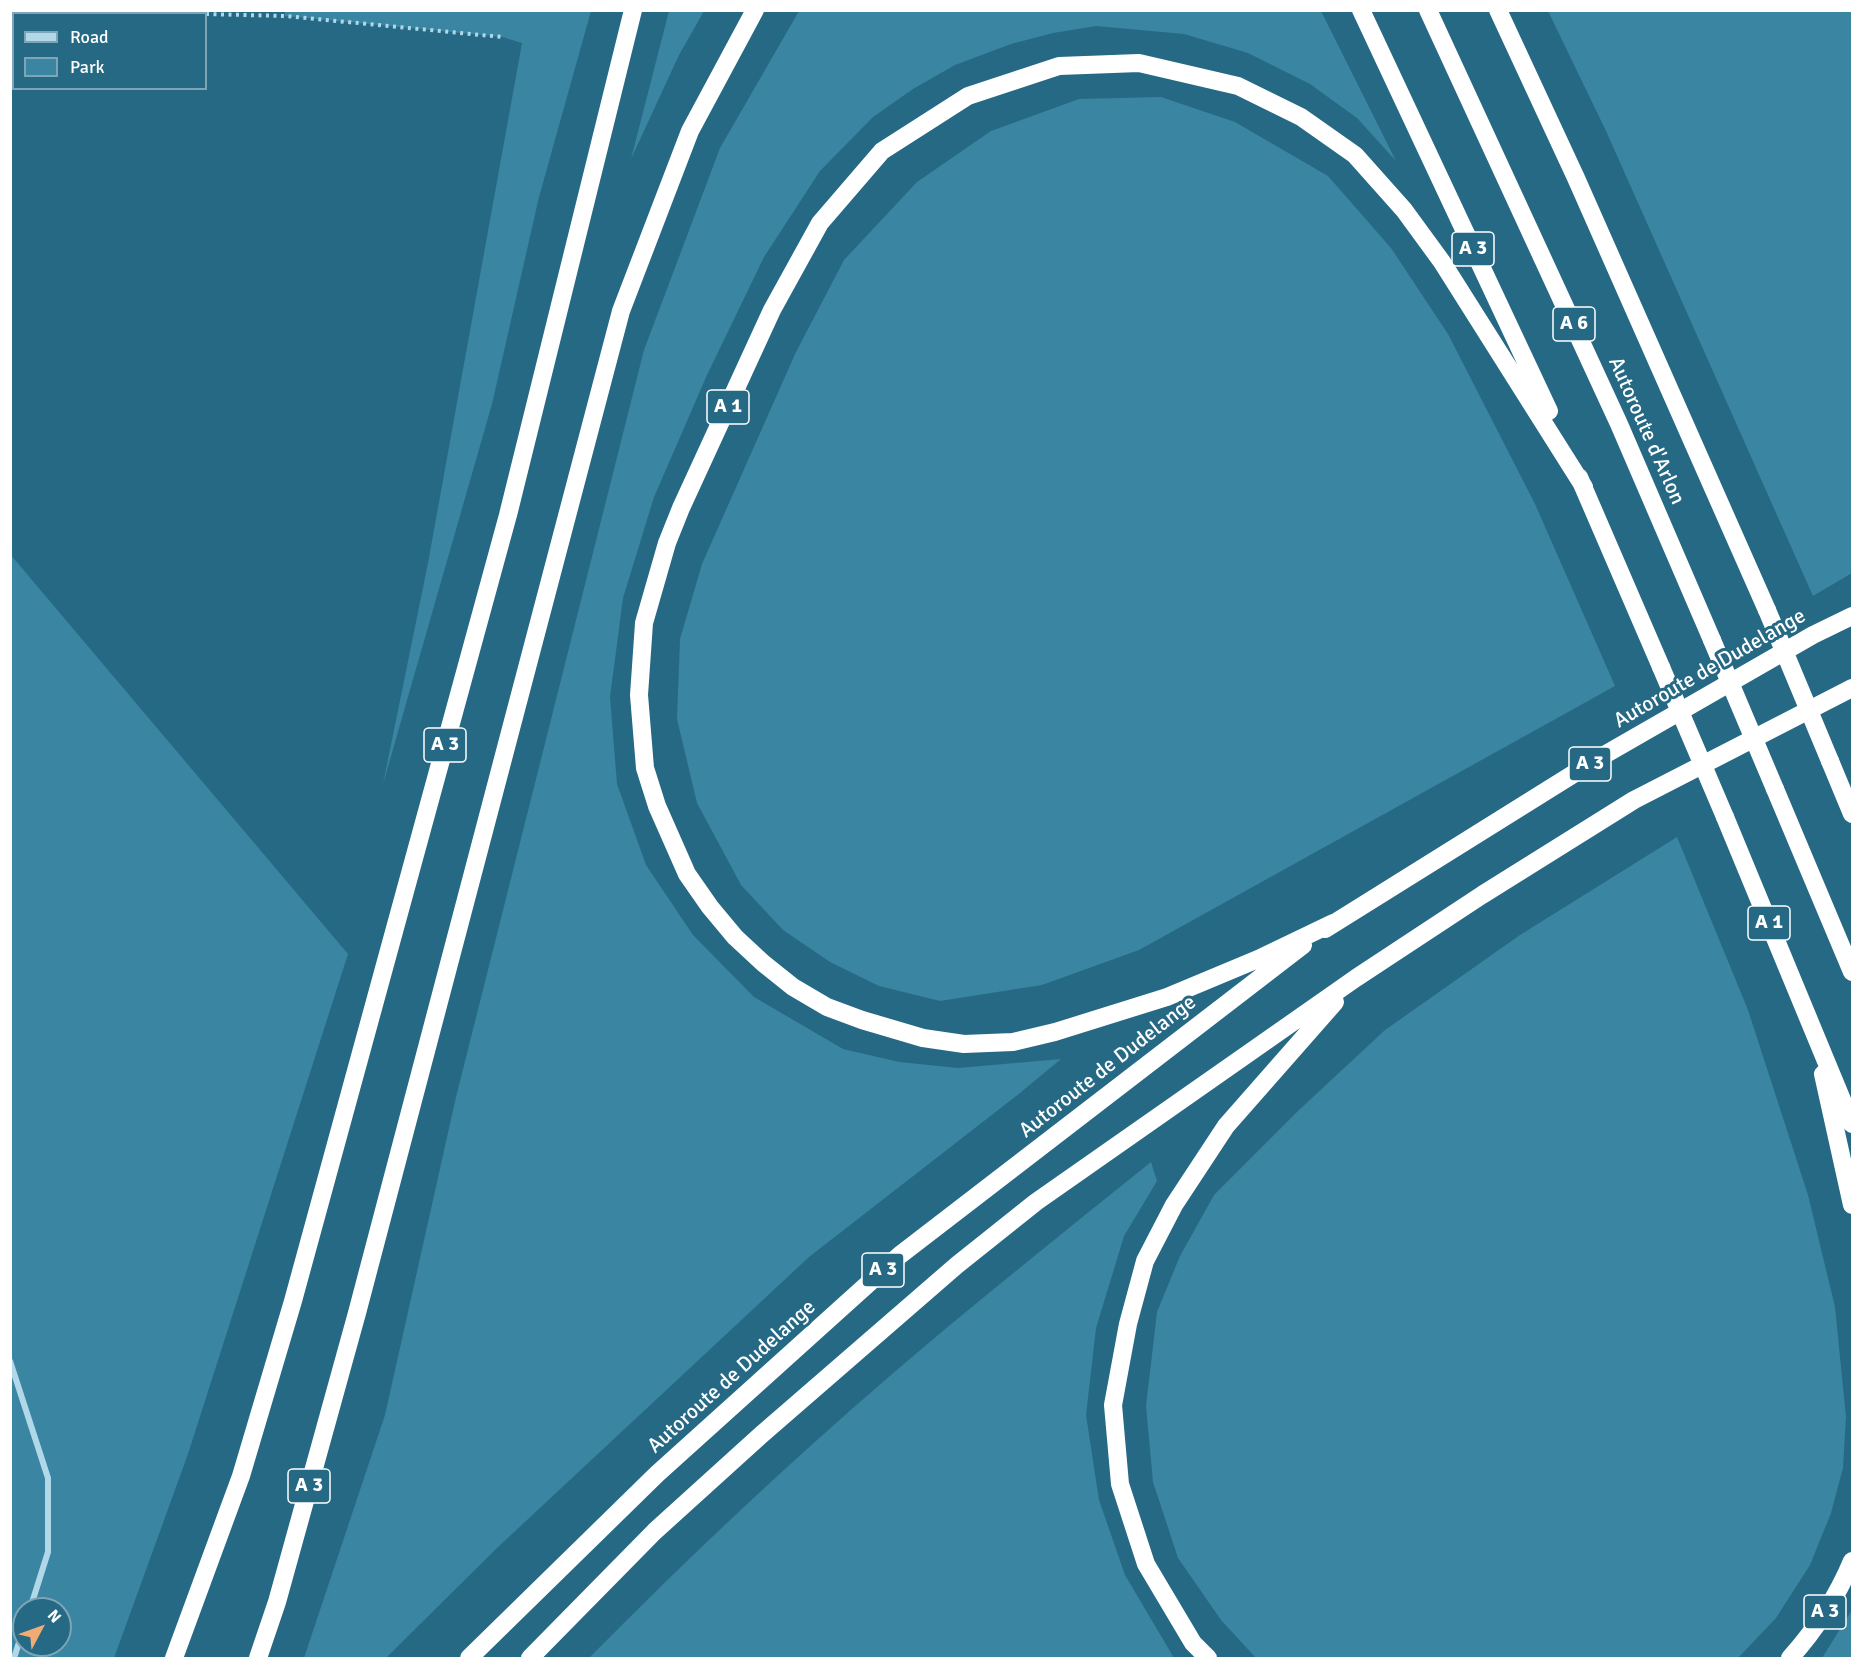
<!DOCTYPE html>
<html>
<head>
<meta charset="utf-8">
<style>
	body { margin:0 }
	#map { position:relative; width:1863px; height:1669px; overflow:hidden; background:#266985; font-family:Signika,sans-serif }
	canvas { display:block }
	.frame { position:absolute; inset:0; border:12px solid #fff; pointer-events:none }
	.legend { position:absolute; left:12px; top:12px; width:195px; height:78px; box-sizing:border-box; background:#266985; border:2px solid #7da5b6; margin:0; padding:8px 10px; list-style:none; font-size:18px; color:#fff }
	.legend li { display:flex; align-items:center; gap:12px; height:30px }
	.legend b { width:30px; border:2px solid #7da5b6 }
	.north { position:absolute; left:12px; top:1597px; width:60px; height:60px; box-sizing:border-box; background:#266985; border:2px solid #7da5b6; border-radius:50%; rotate:49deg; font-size:16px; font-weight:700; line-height:24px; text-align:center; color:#fff }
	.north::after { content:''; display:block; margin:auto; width:21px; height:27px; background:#f1ab75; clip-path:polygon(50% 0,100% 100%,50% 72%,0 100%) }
</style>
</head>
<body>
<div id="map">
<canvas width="1863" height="1669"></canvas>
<div class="frame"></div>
<ul class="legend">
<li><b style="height:8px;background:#b0d8e8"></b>Road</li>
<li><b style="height:16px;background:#3a85a1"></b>Park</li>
</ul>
<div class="north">N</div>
</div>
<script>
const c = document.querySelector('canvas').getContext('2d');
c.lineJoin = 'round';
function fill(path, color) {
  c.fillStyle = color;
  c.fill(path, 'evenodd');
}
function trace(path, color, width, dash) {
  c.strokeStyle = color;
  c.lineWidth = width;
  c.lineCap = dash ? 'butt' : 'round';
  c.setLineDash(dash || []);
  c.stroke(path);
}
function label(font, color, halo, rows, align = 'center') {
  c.font = font + ' Signika,sans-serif';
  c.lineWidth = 6;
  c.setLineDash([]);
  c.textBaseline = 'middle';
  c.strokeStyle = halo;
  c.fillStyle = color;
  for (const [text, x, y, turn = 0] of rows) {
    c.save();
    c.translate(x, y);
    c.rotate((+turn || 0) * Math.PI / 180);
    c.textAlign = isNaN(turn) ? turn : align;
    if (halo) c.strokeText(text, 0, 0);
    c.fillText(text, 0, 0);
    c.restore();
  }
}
fill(new Path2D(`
	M285 11H591L539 197 492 404 383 784 428 563 522 43 502 37 285 16Z
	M669 11H704L679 55 631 159Z
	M799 11H1321L1396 161 1357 118 1310 84 1248 53 1184 34 1096 26 1053 33 1011 44 955 65 913 89 873 117 820 171 764 257 707 375 654 497 623 598 610 697 617 784 646 865 693 935 754 997 843 1049 899 1062 958 1068 1061 1059 1020 1093 809 1257 497 1548 386 1658H304L385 1415 456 1097 644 350 720 148Z
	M1548 11H1852V573L1813 596 1606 131Z
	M1161 97 1235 122 1328 176 1391 248 1448 334 1535 504 1615 686 1139 950 1042 985 940 1001 879 986 830 962 783 930 741 885 697 803 677 719 680 639 702 564 796 352 844 260 917 182 991 131 1079 99Z
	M10 554 348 954 188 1454 114 1658H11ZM24 1609H60V1645H24Z
	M1677 837 1748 1010 1808 1195 1835 1307 1846 1417 1843 1468 1831 1513 1810 1565 1776 1618 1738 1658H1256L1221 1620 1178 1558 1153 1482 1146 1406 1157 1312 1180 1256 1214 1195 1299 1110 1385 1030 1520 935Z
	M1151 1162 1157 1181 1124 1236 1096 1328 1086 1415 1099 1500 1125 1575 1174 1658H589C686 1560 786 1465 891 1375 976 1302 1064 1232 1151 1162Z
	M1852 1610V1658H1822Z`), '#3a85a1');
trace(new Path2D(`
	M101 10 194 14
	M44 14 77 10
	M206 14 285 16 502 37
	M10 17 14 16`), '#b0d8e8', 4, [3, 4.5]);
trace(new Path2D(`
	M10 1361 48 1478V1552L30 1609
	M14 1658 24 1627`), '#b0d8e8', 6);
trace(new Path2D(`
	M1361 10 1549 411
	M1428 10 1619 424 1712 640
	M1498 10 1576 178 1767 610
	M1579 477 1661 667
	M1830 761 1852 814
	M1775 789 1852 972
	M1725 817 1852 1124
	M1333 923 1258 959 1167 997 1055 1032 1013 1042 964 1044 923 1038 862 1020 827 1007 793 987 763 963 735 937 710 907 687 874 657 806 645 768 639 695 644 623 667 543 681 508 772 310 820 223 882 151 968 96 1059 66 1139 63 1238 86 1301 117 1355 155 1404 210 1442 262 1584 487
	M1325 929 1599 758 1813 635 1852 616
	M1823 1074 1852 1205
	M174 1658 241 1476 293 1301 508 515 633 10
	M258 1658 277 1602 357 1313 621 311 690 131 755 10
	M469 1658 657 1474 900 1255 1303 945
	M530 1658 655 1531 761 1435 957 1265 1036 1202 1356 978 1482 895 1634 800 1852 688
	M1208 1658 1193 1643 1146 1564 1120 1484 1113 1405 1128 1324 1145 1261 1174 1205 1226 1126 1335 1002
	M1790 1658C1816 1629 1837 1597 1852 1561`), '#fff', 18);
trace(new Path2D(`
	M1767 610 1830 761
	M1712 640 1775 789
	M1661 667 1725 817`), '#fff', 18);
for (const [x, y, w] of [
	[1473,249,42],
	[1574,324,42],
	[728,407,42],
	[445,745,42],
	[1590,764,42],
	[1769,923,42],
	[883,1270,42],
	[309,1486,42],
	[1825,1612,42]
]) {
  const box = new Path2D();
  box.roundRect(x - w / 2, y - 17, w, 34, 4.5);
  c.fillStyle = '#266985';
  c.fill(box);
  trace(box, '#fff', 1.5);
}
label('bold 20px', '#fff', null, [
	["A 3",1473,249],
	["A 6",1574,324],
	["A 1",728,407],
	["A 3",445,745],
	["A 3",1590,764],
	["A 1",1769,923],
	["A 3",883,1270],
	["A 3",309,1486],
	["A 3",1825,1612]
]);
label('21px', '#fff', '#266985', [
	["Autoroute d'Arlon",1646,431,66],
	["Autoroute de Dudelange",1710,669,-30],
	["Autoroute de Dudelange",1108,1067,-38],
	["Autoroute de Dudelange",732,1377,-42]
]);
</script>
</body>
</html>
